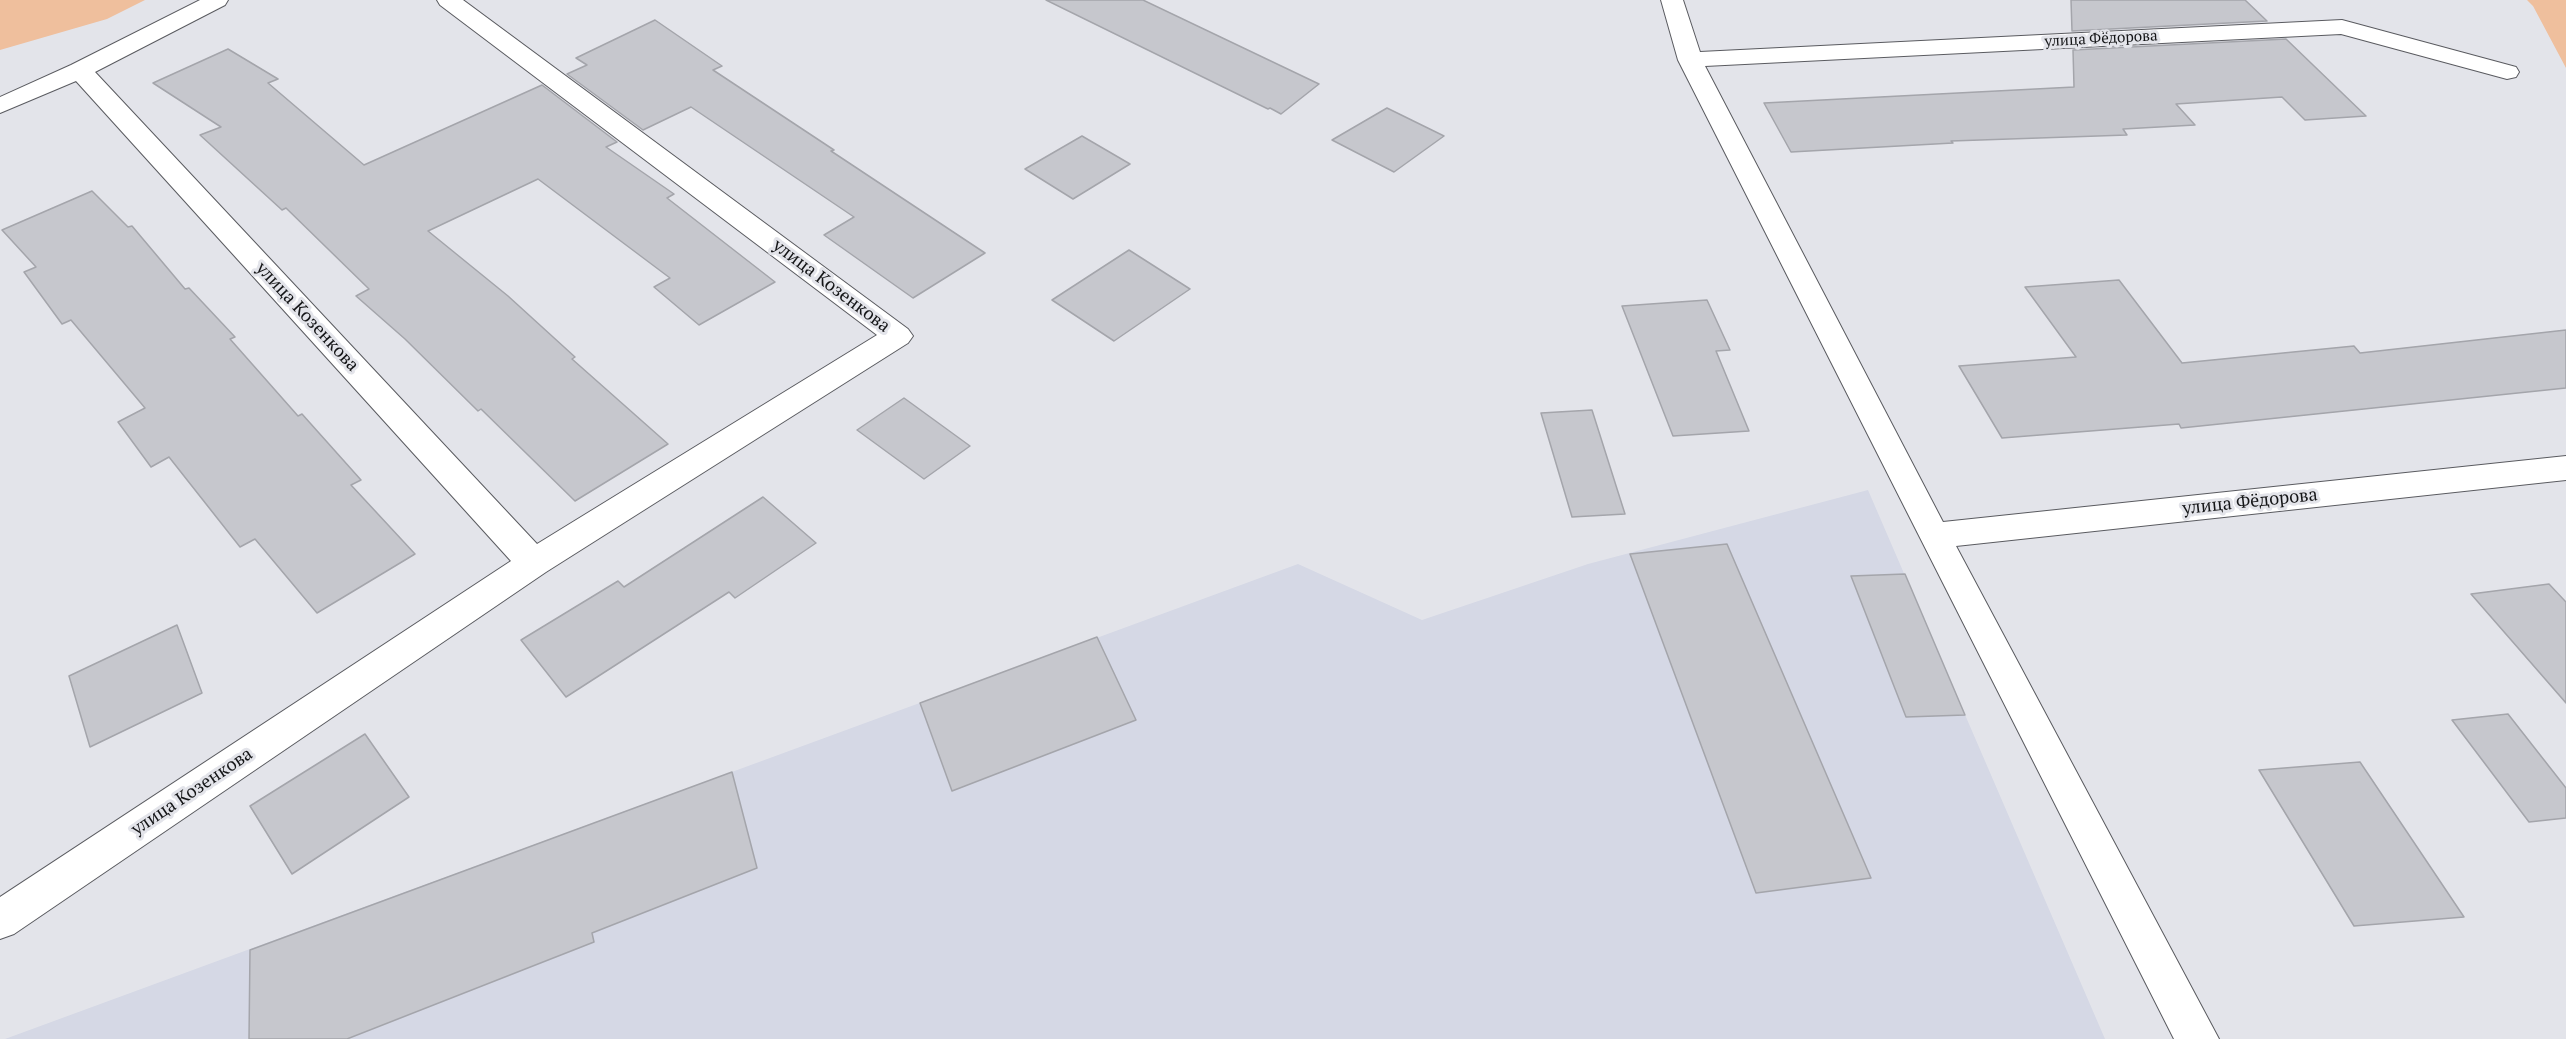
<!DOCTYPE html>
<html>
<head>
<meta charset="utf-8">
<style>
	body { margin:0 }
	canvas { display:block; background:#e3e4ea }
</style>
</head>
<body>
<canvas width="2566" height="1039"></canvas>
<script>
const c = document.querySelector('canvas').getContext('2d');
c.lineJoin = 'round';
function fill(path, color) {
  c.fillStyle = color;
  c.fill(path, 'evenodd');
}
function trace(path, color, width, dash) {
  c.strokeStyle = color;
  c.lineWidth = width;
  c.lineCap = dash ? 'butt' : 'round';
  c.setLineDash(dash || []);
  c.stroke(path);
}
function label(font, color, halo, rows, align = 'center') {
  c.font = font + ' "PT Serif",serif';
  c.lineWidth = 6;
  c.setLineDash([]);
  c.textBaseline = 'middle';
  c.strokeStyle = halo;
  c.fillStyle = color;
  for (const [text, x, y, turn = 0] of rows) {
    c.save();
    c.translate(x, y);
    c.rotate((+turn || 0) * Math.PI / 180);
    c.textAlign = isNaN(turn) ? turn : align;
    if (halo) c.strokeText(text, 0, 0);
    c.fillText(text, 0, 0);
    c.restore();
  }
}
fill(new Path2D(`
	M1868 490 2105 1039H5L1298 564 1422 620 1588 564Z`), '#d5d8e5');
fill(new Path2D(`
	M0 0H145L107 19 0 50Z
	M2527 0H2566V68L2533 6Z`), '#efbf9d');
const building = new Path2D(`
	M1046 0H1143L1319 84 1281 114 1270 108 1268 109Z
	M2071 0H2245L2267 21 2072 31Z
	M655 20 722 66 713 70 834 150 831 151 985 253 913 298 824 235 854 217 691 107 643 130 567 74 587 65 576 58Z
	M2286 39 2366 116 2305 120 2282 97 2176 104 2195 125 2123 129 2127 135 1951 141 1953 143 1791 152 1764 103 2074 87 2073 50Z
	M228 49 278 79 268 83 364 165 542 85 617 142 606 147 674 194 667 198 775 282 699 325 654 287 670 278 538 179 428 231 508 296 575 357 572 359 668 444 575 501 481 409 478 411 405 339 356 296 369 289 286 208 282 210 200 135 221 127 153 83Z
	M1387 108 1444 136 1394 172 1332 140Z
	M1082 136 1130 164 1073 199 1025 169Z
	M92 191 128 227 132 226 185 289 189 288 235 337 230 339 298 416 302 414 361 480 351 485 415 554 317 613 255 539 240 547 169 457 151 467 118 422 145 408 71 320 62 324 24 272 36 267 2 230Z
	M1129 250 1190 289 1114 341 1052 300Z
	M2119 280 2182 363 2354 346 2360 353 2566 330V388L2181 428 2179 424 2002 438 1959 366 2076 357 2025 287Z
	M1707 300 1730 350 1716 351 1749 431 1673 436 1622 306Z
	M904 398 970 446 924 479 857 430Z
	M1592 410 1625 514 1572 517 1541 413Z
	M763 497 816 543 735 598 729 592 566 697 521 640 618 581 624 587Z
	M1727 544 1871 878 1756 893 1630 554Z
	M1905 574 1965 715 1906 717 1851 576Z
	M2549 584 2566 602V703L2471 594Z
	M177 625 202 693 90 747 69 676Z
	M1097 637 1136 720 952 791 920 703Z
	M2508 714 2566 788V818L2529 822 2452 720Z
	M365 734 409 797 292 874 250 806Z
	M2360 762 2464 917 2354 926 2259 770Z
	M732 772 757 868 592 933 594 942 347 1039H249L250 950Z`);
fill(building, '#c6c7cd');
trace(building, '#a4a5ab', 1.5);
const minor = new Path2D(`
	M200 0H228L225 5 95 72 537 544 877 335 440 5 437 0H463L908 329 913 336 908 343 546 572 14 934 0 939V897L511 561 76 81 0 113V97L71 65Z
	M1661 0H1683L1700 52 2342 20 2516 67 2519 72 2516 77 2507 79 2341 34 1705 66 1943 522 2566 456V480L1956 546 2219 1039H2174L1678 60Z`);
trace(minor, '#5a5b60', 2);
fill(minor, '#fff');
label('15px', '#141517', '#e3e4ea', [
	["улица Фёдорова",2101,39,-3]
]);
label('18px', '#141517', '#e3e4ea', [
	["улица Козенкова",831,286,37],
	["улица Козенкова",307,317,47],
	["улица Фёдорова",2250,502,-6],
	["улица Козенкова",192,792,-34]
]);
</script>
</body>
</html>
